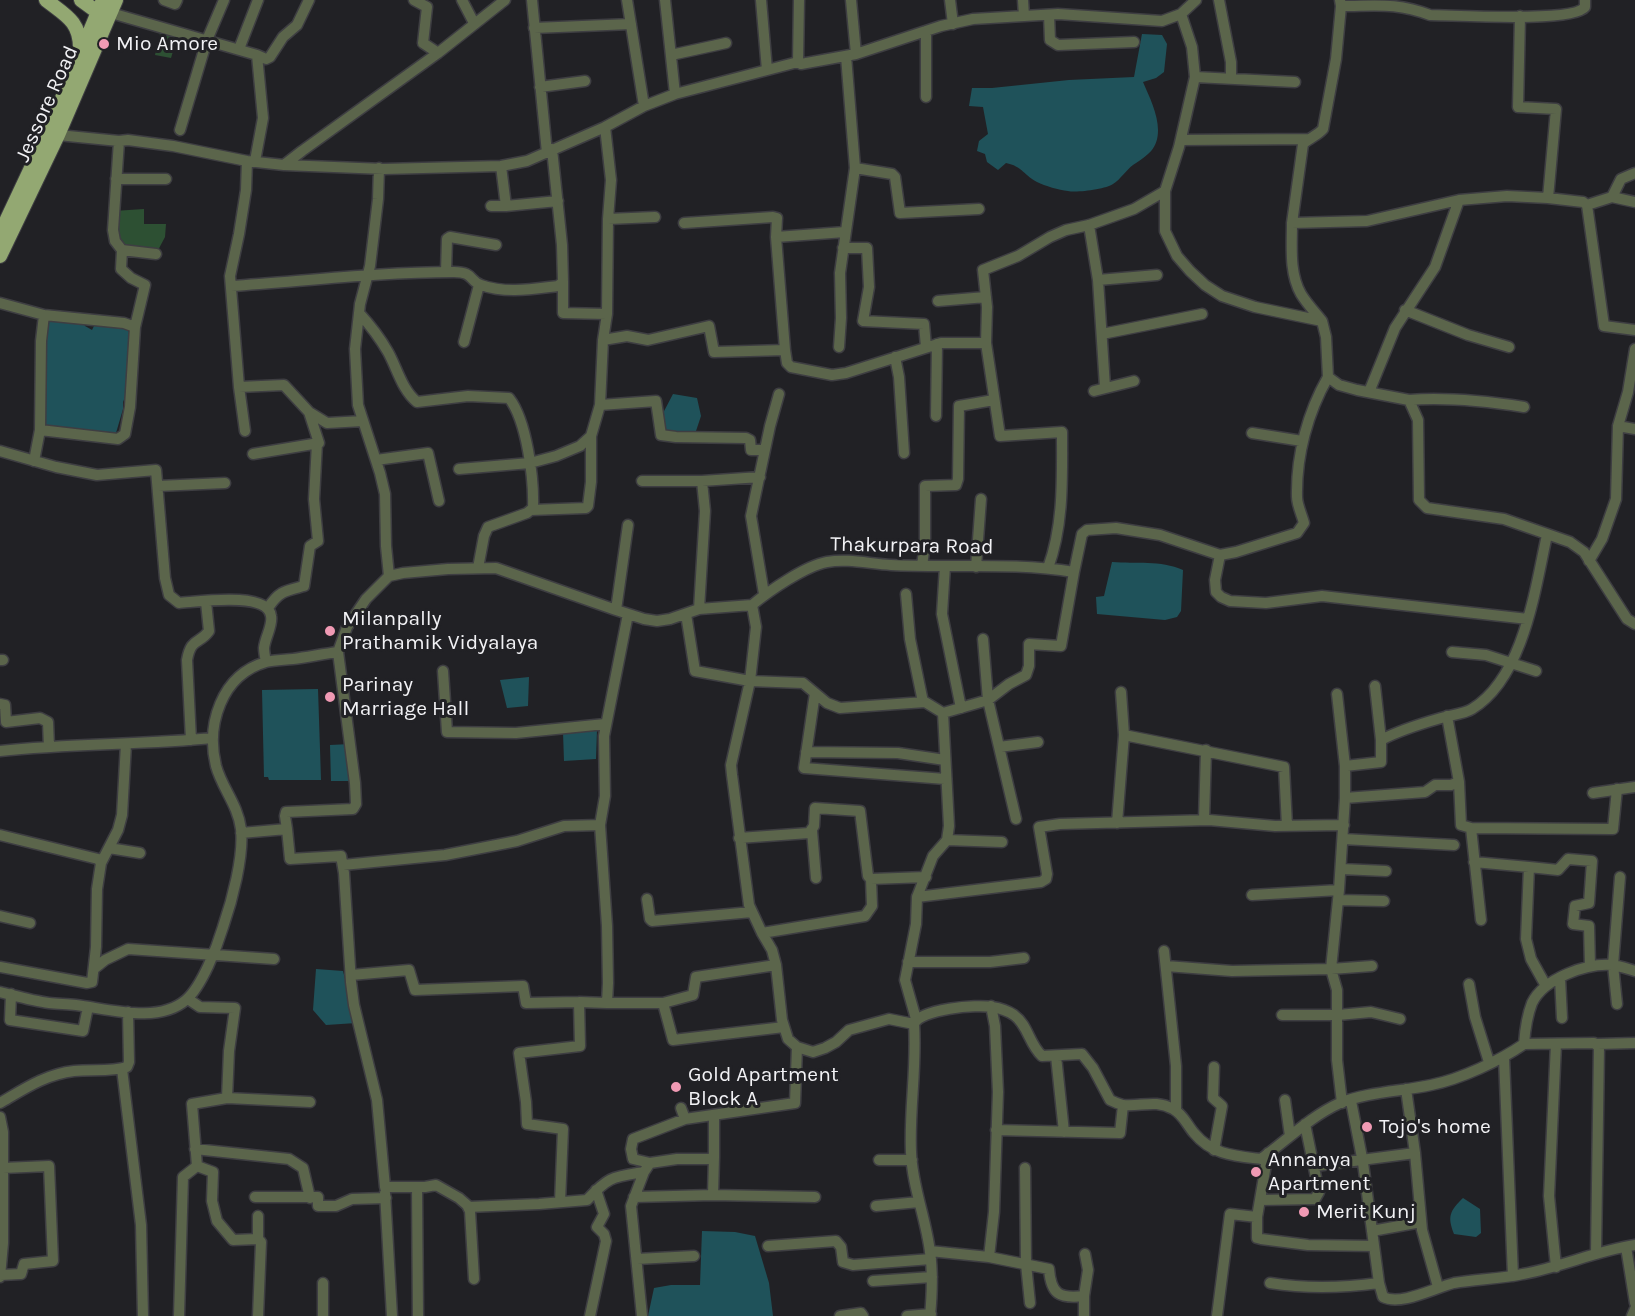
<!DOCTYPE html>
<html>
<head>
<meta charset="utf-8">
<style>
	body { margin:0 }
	canvas { display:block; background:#212125 }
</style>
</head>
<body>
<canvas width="1635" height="1316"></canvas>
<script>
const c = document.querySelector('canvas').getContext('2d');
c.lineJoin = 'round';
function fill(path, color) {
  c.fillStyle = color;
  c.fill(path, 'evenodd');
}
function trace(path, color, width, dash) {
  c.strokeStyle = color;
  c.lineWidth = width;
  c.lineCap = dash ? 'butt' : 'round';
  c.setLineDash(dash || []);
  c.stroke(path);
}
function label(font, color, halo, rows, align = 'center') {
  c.font = font + ' Karla,sans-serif';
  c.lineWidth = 6;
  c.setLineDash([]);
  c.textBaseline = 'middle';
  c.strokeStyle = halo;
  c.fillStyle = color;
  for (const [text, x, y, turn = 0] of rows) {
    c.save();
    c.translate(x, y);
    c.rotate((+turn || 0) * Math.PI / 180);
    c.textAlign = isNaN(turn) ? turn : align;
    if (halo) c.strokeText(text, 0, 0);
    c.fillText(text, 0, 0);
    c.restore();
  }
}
fill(new Path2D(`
	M160 33 177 38 171 58 155 55Z
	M144 209V224H166L165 237 156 254 122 250 114 211Z`), '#2d5033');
fill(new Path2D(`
	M1142 34 1162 35 1167 44 1164 72 1156 78 1143 82C1149 96 1158 114 1158 130 1158 149 1148 155 1133 165 1126 170 1121 179 1113 184 1106 189 1077 193 1068 191 1059 190 1045 186 1037 182 1025 176 1022 166 1006 163L998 170 987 162 985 154 977 151 979 141 988 134 983 107 969 106 972 88H992L1069 80 1134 77Z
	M48 319 83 321 85 326 92 330 96 322 127 328 132 338 127 393 123 402V409L116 433 113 434 42 428 40 424Z
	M673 394 697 398 701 416 695 434 667 433 661 417Z
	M1112 562C1136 564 1160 560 1183 570L1181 611 1177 617 1165 620 1097 614 1096 597 1104 596Z
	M529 677 528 706 507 708 500 680Z
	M318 689 321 780H269L268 777H264L262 690Z
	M597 729 596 759 564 761 563 732Z
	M351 744 352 781H331L330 745Z
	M316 969 343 971 356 1023 326 1025 313 1010Z
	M1463 1198 1480 1209 1481 1233 1476 1237 1454 1234C1447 1216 1450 1211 1463 1198Z
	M702 1231 735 1232 755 1236 769 1283 773 1316H648L654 1288 671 1285H700Z`), '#1f525a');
const minor = new Path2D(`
	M164 0 175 4 177 0
	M414 0 427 7 423 43 438 53
	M462 0 474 23
	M532 0 547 153
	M627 0 644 106
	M665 0 675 94
	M761 0 767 70
	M851 0 856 54
	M950 0 953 24
	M1023 0 1024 16
	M1219 0 1231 62V79
	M1340 0 1341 6C1375 6 1396 2 1430 15 1454 15 1573 23 1585 7V0
	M1341 6 1336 59 1323 129C1317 136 1309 138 1303 144L1292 223 1367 221 1459 200 1435 267 1395 328 1369 392
	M111 13 257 55 263 118 255 161
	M1181 14 1192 47 1195 77 1179 147 1165 191V231L1177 256 1190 271 1205 285 1222 296 1255 307 1322 321 1326 337 1328 377 1339 385 1357 390 1409 400 1418 420 1419 500 1427 508 1504 519 1570 542 1584 552 1627 619 1635 624
	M1049 15 1050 40 1058 45 1134 42
	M1520 16 1518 107 1556 109 1548 198
	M534 28 631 24
	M926 31V97
	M239 49 258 0
	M257 55 266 59 270 57 283 37 297 25 309 0
	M671 55 726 43
	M846 56 855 168 892 174 895 177 900 213 979 209
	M798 62 799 0
	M1195 77 1295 82
	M540 87 585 81
	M180 130 207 40 224 0
	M58 135 119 141 128 140 173 146 247 161 284 165 384 169 501 166 527 161 605 127 644 106 675 94 798 62 801 64 856 54 941 26 973 19 1058 14 1162 21 1181 14 1196 0
	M1181 140 1309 139
	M247 161 246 190 239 234 230 276 239 387 284 385 309 412 327 423 363 421
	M284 165 302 151 438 53 505 0
	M501 166 506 206 558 201
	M379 168 378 199 370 266 360 304 355 349 358 405 380 473 385 494 386 546 389 576
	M116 179H166
	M1612 197 1621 179 1635 173
	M1459 200 1507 196 1548 198 1583 202 1587 205 1604 326 1635 330
	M1587 205 1612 197 1635 202
	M491 206H506
	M608 219 655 217
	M684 223 773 217 777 218 776 237
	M1292 223C1292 246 1289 273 1301 294 1307 304 1315 312 1322 321
	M1089 225 1098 280 1105 387
	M843 248H867L869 287 863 321 924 324 926 347
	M122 250 156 254
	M446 272 447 239 450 237 496 245
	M1098 280 1157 275
	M563 282V313L607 314
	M231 286C305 281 380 272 454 272 474 272 469 281 481 285 506 294 533 289 558 286L563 282 562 245 552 149
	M938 301 986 297
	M0 303 44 315 124 323 135 327 145 285 131 278 121 269 122 250 115 241 113 230 119 141
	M1405 310 1468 335 1509 347
	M359 313C370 325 380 338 388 352 397 368 402 390 417 402L468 396 509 398C527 421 534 479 533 508L527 513 488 527 484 536 478 568
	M1102 334 1202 314
	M603 340 627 336 648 340 709 326 714 352 785 350 787 363 791 367 832 375 846 373 941 343H986
	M464 342 479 285
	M839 347 841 318 840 273 855 168
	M785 350 776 237 845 232
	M895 357 899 377 904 453
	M239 387 245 431
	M1094 391 1134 381
	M1409 400C1448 397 1485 401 1524 407
	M600 405 656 401 661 435 676 437 746 438 750 440 751 450H765
	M936 416 937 344
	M1618 426 1635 429
	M40 430 118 439 125 434 130 407 135 327
	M1252 433 1302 441
	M0 451 56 467 97 475 156 470 165 578 169 595 179 603C197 602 268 591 271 616 273 626 265 637 264 648 264 652 265 657 266 662
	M253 454 319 443 309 412
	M376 460 428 453 439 501
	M34 461 40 430 41 341 44 315
	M459 469 530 463 556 456 580 446 591 436 600 405 603 340 607 314 608 219 611 180 605 127
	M642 481H702
	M158 486 225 483
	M531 510 586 508 588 506 591 482V436
	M1220 555 1215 580 1216 592 1221 597 1230 601 1266 603 1322 596 1528 619
	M1589 561 1602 539 1616 499 1618 426 1628 392 1635 349
	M922 566 925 543V486L956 485 958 479 959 406 994 400
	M945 566 942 614 961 708
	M976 567 981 499
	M1048 568C1064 524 1062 478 1062 432L1000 436 986 343 987 307 983 270 1018 256 1050 237 1066 230 1089 225 1134 209 1165 191
	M764 594 751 516 770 426 779 394
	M906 594 910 639 923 702
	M752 605C769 591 805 566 827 562 848 558 870 564 891 565 952 568 1014 562 1074 572L1082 534 1087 530 1116 528 1160 535 1220 555 1236 552 1297 533 1304 523C1302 515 1297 505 1297 497 1296 455 1308 412 1328 377
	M752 605 756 627 750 681 731 765 732 775 749 905 762 933 772 950 776 965 782 1020 788 1039 797 1047 813 1052 825 1048 836 1042 849 1030 889 1019 914 1024
	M268 608C279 591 285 591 304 586L310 546 318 541 314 499 317 443
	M699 609 705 511 702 481 760 477
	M616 610 628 525
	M686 614 695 671 750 681 803 683 827 703 840 708 925 702 943 713 988 700 1009 684 1026 675 1029 666V644L1061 646 1074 572
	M983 639 988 700 1016 819
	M1452 652 1486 655 1536 671
	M0 660H3
	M443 671 447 732 516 733 605 724
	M1121 692 1124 735 1284 767 1287 826
	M815 693 804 768 945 779
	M1337 694 1345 766V798L1339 890 1331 969 1337 990V1060L1342 1103
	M0 704 5 705 6 722 40 718 48 722 49 747
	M191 740 187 660C191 637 199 645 209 631L206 602
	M1381 740C1400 730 1420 724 1441 718 1451 715 1464 714 1472 709 1524 677 1535 589 1547 535
	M999 747 1038 742
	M0 751C71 743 142 745 213 738
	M806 752 898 753 945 760
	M1345 766 1381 762V740L1375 686
	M1459 782 1461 825 1471 828 1613 829 1617 789
	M1593 793 1635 787
	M1345 798 1425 792 1435 785H1451L1459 782 1447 716
	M1204 820 1206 750
	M1117 823 1124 735
	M1471 828 1481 920
	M287 829 290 859 341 856 344 873 351 982 354 1005 377 1100 385 1187H425L436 1185 459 1198 467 1205 470 1211 474 1279
	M812 831 816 878
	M241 833 287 829 285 816 286 812 353 809 356 804 355 783 338 652
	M0 835 98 859 101 863 97 889 96 947 92 982 87 983 0 967
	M739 838 809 833 814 826 815 808 860 811 868 876 871 879
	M1343 839 1454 845
	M947 840 1002 842
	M109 848 140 853
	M1474 862 1529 867 1526 939 1531 959 1546 986
	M101 863 118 830 122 815 126 744
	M343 865 445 855 517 841 564 826 600 825
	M1529 867 1558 870 1568 859 1592 861 1589 903 1575 906 1573 924 1589 926 1590 966
	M1341 869 1386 871
	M1252 895 1339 890
	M917 897 933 856 947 840 949 826 943 713
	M647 899 650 919 652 921 752 912
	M1338 900 1384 901
	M0 916 30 923
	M762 933 865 916 872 906 871 879 926 877
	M1164 951 1176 1066V1110
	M908 962H990L1024 958
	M1166 966 1232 971 1331 969 1372 966
	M95 968 105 960 128 949 274 959
	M351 975 409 970 415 990 523 986 526 1003 579 1002
	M1560 978 1562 1018
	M1469 984 1475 1017 1489 1062
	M0 992C16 996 33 1001 49 1003 58 1004 67 1004 76 1005 109 1009 158 1024 186 1000 202 986 217 947 223 927 232 901 244 856 241 829 238 805 222 788 216 766 206 725 221 675 266 662 274 660 284 660 293 659 308 657 323 654 338 652L347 627 366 599 389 576 403 573 448 569 496 568 616 610 644 619 657 621 670 619 699 609 752 605
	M11 994 10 1020 83 1031 88 1007
	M188 999 200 1007 235 1008 229 1051 227 1098
	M607 1003H663L673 1040 784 1027
	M663 1003 693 995 696 977 776 965
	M1617 1004 1613 965 1620 877
	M1282 1015H1338L1371 1012 1400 1019
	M916 1019 905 980 916 924 917 897 1041 882 1046 879 1047 874 1039 827 1060 824 1209 820 1275 826 1344 825
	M1524 1044 1594 1043 1599 1047 1596 1253
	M1598 1044 1635 1043
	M1056 1056 1064 1132
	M1504 1058 1513 1276
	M1214 1067 1213 1098 1222 1106 1214 1150
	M122 1069 141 1225 143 1316
	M1406 1089 1415 1153 1422 1230 1438 1287
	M1285 1100 1290 1136
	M1351 1101 1363 1163 1379 1283 1383 1297C1401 1306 1434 1288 1454 1283 1477 1279 1500 1279 1523 1274 1561 1267 1596 1251 1635 1245
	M0 1103C24 1089 46 1074 74 1071 92 1069 110 1072 127 1067L129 1062 128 1012
	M681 1108 685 1119 795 1103 797 1047
	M0 1117 3 1132V1243L0 1277
	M996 1130 1120 1133 1123 1105
	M195 1149 289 1159 303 1168 310 1198
	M879 1160H912
	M650 1163 633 1159 631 1149 633 1139 685 1119
	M1315 1166 1415 1153
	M1025 1168 1026 1264 1030 1303
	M417 1187 418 1316
	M385 1193 392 1316
	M713 1195 714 1157
	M255 1197H318V1206H336L352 1199 386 1198
	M634 1197 713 1195 815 1197
	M1261 1200 1315 1199 1319 1192 1305 1124
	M560 1202 563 1129 527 1124 526 1102 519 1053 580 1046 579 1002 607 1003 608 983 607 926 600 825 605 796 604 736 628 614
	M876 1206 919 1202
	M468 1207 539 1204 587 1200C609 1176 613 1177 644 1172
	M1257 1217V1238L1261 1239 1308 1245 1374 1246
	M1372 1231 1421 1222
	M258 1239V1216
	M768 1246 836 1241 841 1247 843 1262 853 1265 931 1259
	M1626 1247 1635 1303
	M930 1251 989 1257 1049 1269C1051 1294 1059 1299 1084 1296V1316
	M989 1257 994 1212 998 1092 995 1026 991 1006
	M637 1259 694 1256
	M1556 1267 1549 1196 1556 1044
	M0 1275 21 1274 24 1264 53 1261 49 1166 3 1168
	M873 1281 932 1277
	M323 1283V1316
	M1270 1283C1307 1289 1342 1288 1379 1283
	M1084 1296 1088 1270 1085 1254
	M179 1316 183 1177 197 1166
	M258 1316 261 1242 258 1239 233 1240 217 1221 212 1201 213 1172 197 1166 192 1104 227 1098 310 1102
	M590 1316 606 1241 604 1234 597 1227 604 1214 596 1190
	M642 1316 631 1206 644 1172 650 1163 677 1159H709L714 1157V1115
	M840 1316 861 1313 863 1316
	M907 1316 931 1314
	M930 1316C932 1295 933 1273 930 1252 926 1218 912 1186 911 1152 909 1110 917 1067 914 1024 920 1009 977 1004 992 1007 999 1008 1008 1011 1014 1015 1028 1025 1029 1044 1042 1056L1082 1054 1093 1068 1110 1100C1114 1102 1119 1104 1123 1105 1141 1107 1155 1099 1173 1109 1183 1114 1187 1125 1194 1133 1212 1155 1235 1156 1261 1159 1287 1140 1311 1116 1340 1103 1366 1092 1404 1091 1431 1085 1461 1079 1499 1061 1524 1044 1525 1030 1527 1016 1532 1003 1544 978 1587 963 1612 965 1620 966 1628 969 1635 971
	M1217 1316 1230 1214 1257 1217 1268 1153
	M1632 1316 1635 1309`);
const major = new Path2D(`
	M46 0C65 15 80 21 80 48
	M81 0 103 16
	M0 234 48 132 103 0
	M0 256 58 135 116 0`);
trace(minor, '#3e3e42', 13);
trace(major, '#3e3e42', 16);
trace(minor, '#5b654b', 10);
trace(major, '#93a872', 14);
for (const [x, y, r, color] of [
	[104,44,6,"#f09ab4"],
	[330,631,6,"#f09ab4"],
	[330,697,6,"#f09ab4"],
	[676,1087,6,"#f09ab4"],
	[1367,1127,6,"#f09ab4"],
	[1256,1172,6,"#f09ab4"],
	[1304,1212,6,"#f09ab4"]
]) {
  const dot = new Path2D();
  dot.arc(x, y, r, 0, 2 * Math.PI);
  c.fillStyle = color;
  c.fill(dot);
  trace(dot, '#212125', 2);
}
label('21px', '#f2f2f5', '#212125', [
	["Mio Amore",116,44],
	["Milanpally",342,619],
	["Prathamik Vidyalaya",342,643],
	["Parinay",342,685],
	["Marriage Hall",342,709],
	["Gold Apartment",688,1075],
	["Block A",688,1099],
	["Tojo's home",1379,1127],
	["Annanya",1268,1160],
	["Apartment",1268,1184],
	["Merit Kunj",1316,1212]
], 'left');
label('21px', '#f2f2f5', '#212125', [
	["Jessore Road",47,104,-66],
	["Thakurpara Road",912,546,1]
]);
</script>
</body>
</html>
